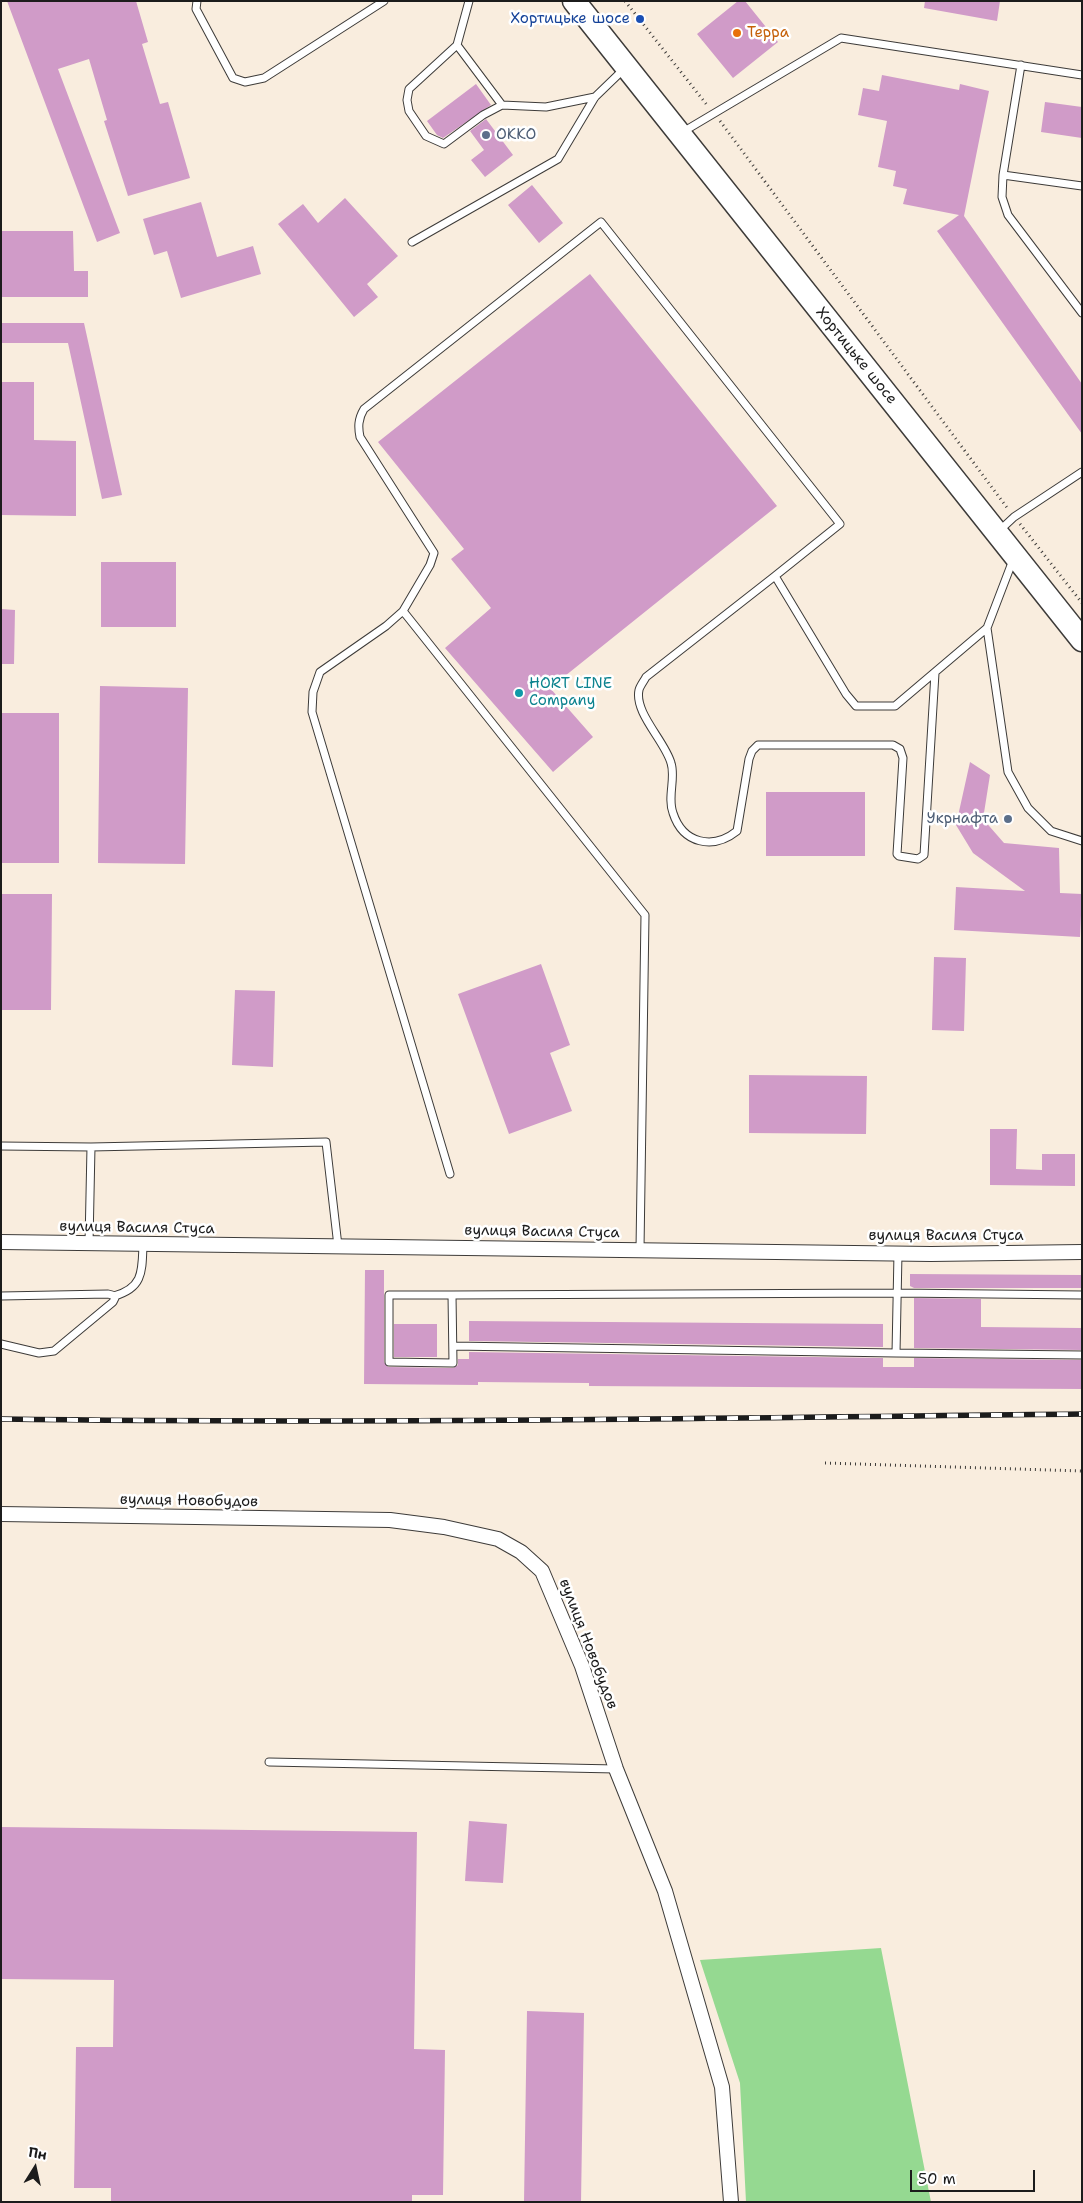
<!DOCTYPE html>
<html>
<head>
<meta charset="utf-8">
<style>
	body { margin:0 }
	#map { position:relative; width:1083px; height:2203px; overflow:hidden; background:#f9edde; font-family:"Shantell Sans",sans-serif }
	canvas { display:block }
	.frame { position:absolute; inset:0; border:2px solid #1c1c1c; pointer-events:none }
	.north { position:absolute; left:10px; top:2143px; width:50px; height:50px; -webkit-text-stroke:4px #fff; paint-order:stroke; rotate:10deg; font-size:14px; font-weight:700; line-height:20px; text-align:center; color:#1c1c1c }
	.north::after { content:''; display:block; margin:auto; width:18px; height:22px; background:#1c1c1c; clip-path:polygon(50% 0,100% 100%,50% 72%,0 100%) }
	.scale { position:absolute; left:910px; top:2170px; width:125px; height:22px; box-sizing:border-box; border:2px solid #1c1c1c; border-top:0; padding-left:6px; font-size:15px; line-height:18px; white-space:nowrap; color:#1c1c1c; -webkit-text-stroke:4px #fff; paint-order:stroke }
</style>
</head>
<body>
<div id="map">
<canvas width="1083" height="2203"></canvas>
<div class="frame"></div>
<div class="north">Пн</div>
<div class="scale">50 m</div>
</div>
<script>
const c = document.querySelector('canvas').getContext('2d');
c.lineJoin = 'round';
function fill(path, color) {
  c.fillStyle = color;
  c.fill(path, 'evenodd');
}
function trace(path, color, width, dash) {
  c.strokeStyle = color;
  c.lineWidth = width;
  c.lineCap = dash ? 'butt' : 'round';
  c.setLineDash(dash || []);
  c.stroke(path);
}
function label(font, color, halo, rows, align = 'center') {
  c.font = font + ' "Shantell Sans",sans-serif';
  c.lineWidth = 5;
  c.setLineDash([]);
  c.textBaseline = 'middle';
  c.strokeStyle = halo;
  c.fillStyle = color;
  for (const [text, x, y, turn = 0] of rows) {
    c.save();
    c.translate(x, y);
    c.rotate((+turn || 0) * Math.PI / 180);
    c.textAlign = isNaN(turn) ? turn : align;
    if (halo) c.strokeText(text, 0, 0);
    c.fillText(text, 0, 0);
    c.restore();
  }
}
fill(new Path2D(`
	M881 1948 931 2202H746L740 2083 700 1960Z`), '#95d991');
fill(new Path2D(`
	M7 1H136L148 42 142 44 160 104 168 102 190 178 128 196 104 121 107 120 89 59 58 69 120 233 97 242Z
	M738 1H745L778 42 733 78 697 34Z
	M925 1H1000L997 21 924 8Z
	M882 75 959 90 960 84 989 91 964 216 1082 384V434L937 231 959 215 903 204 907 189 893 186 896 171 878 167 887 121 858 115 863 88 879 91Z
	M476 84 491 105 443 138 437 135 427 121Z
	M1045 102 1082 107V138L1041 132Z
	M486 119 513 155 485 177 471 160 484 150 470 131Z
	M532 185 563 223 539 243 508 205Z
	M345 198 398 256 367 284 378 297 354 317 278 224 303 204 318 223Z
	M201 202 217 257 253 246 261 274 181 298 167 251 154 255 143 219Z
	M1 231H73L74 271H88V297H1Z
	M590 274 777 506 550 688 593 737 553 772 445 648 491 608 451 559 464 549 378 442Z
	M1 323H84L122 495 102 499 68 343H1Z
	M1 382H34V440L76 441V516L1 515Z
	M101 562H176V627H101Z
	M1 609 15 610 14 664H1Z
	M100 686 188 688 185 864 98 863Z
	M1 713H59V863H1Z
	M970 762 990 775 983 819 1004 843 1059 848 1060 893 1082 894 1080 937 954 930 956 887 1025 891 973 853 956 825Z
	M766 792H865V856H766Z
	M1 894H52L51 1010H1Z
	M934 957 966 958 964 1031 932 1030Z
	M541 964 570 1045 550 1053 572 1111 509 1134 458 994Z
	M235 990 275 991 273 1067 232 1065Z
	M749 1075 867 1076 866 1134 749 1133Z
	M990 1129H1017L1016 1169 1042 1170V1154H1075V1186L990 1185Z
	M365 1270H384V1362L388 1367 453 1368 458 1365V1359H469V1352L883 1358V1367H914V1358L1082 1360V1389L589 1386V1383L478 1382V1385L364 1384Z
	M910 1274 1082 1275V1288H914L910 1286Z
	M914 1298 981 1299V1327L1082 1328V1350L914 1348Z
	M469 1321 883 1324V1347L469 1341Z
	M394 1324H437V1357H394Z
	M469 1821 507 1824 503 1883 465 1881Z
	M1 1827 417 1832 414 2049 445 2050 443 2195H412V2202H111V2188H74L76 2047H113L114 1980 1 1979Z
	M527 2011 584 2013 581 2202H524Z`), '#d09bc8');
const lane = new Path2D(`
	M197 1 196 9 233 78 245 82 264 78 384 1
	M469 1 457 45 409 89 407 100 409 111 426 136 444 144 483 115 502 105 546 107 595 97
	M457 45 502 105
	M1021 65 1003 175 1002 197 1008 215 1082 313
	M681 133 841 38 1082 75
	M1003 175 1082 186
	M412 242 558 159 595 97 624 69
	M999 531 1014 517 1082 472
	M1013 560 987 628 1008 772 1028 808 1051 831 1082 841
	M403 611 645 915 640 1249
	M935 673 924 855 918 859 899 856 897 854 903 758 900 749 893 745H758L752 751 749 759 737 831C713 850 683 844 673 813 667 797 676 778 671 763 665 741 634 713 639 690 640 686 644 681 646 677L775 576 846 694 856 706H895L987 628
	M1 1146 91 1147
	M450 1174 312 712 313 692 320 672 386 626 403 611 430 565 434 553 360 437C358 427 358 419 364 409L601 222 840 524 775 576
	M89 1243 91 1147 326 1142 338 1246
	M898 1253 896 1353 1082 1355
	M452 1295 453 1363 389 1362V1295H452L897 1293 1082 1295
	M1 1296 108 1294 112 1295 115 1298 113 1302 54 1351 39 1353 1 1344
	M114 1296C144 1288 142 1270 143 1244
	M453 1346 896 1353
	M269 1762 616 1769`);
const street = new Path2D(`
	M1 1242 931 1254 1082 1252
	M1 1514 390 1520 444 1527 498 1539 521 1552 542 1571 582 1666 616 1769 665 1891 722 2087 731 2202`);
const primary = new Path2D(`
	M574 1 1082 640`);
trace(lane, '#3d3b39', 9);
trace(street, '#3d3b39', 16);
trace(primary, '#3d3b39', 25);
trace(new Path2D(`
	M625 1 707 105
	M720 121 1008 509
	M1020 524 1082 603
	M825 1463 1082 1471`), '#3d3b39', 3, [1, 4]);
trace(lane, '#fff', 7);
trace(street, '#fff', 14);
trace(primary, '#fff', 22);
const rail = new Path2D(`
	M1 1419C361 1424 722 1418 1082 1414`);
trace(rail, '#1c1c1c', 5.5);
trace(rail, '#fff', 4, [11]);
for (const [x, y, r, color] of [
	[640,19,5,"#1a4fb4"],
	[737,33,5,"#e8710a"],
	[486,135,5,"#5c6f8a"],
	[519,693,5,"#0f9aa8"],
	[1008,819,5,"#5c6f8a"]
]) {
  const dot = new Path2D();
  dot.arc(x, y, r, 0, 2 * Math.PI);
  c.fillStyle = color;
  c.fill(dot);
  trace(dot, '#fff', 2);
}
label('15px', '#164399', '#fff', [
	["Хортицьке шосе",630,19]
], 'right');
label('15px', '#c56008', '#fff', [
	["Терра",747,33]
], 'left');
label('15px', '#4e5e75', '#fff', [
	["ОККО",496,135],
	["Укрнафта",998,819,"right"]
], 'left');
label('15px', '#1c1c1c', '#fff', [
	["Хортицьке шосе",856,356,51],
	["вулиця Василя Стуса",137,1228,1],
	["вулиця Василя Стуса",542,1232,1],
	["вулиця Василя Стуса",946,1236],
	["вулиця Новобудов",189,1501,1],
	["вулиця Новобудов",588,1644,69]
]);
label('15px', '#0d838f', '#fff', [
	["HORT LINE",529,684],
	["Company",529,701]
], 'left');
</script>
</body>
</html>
